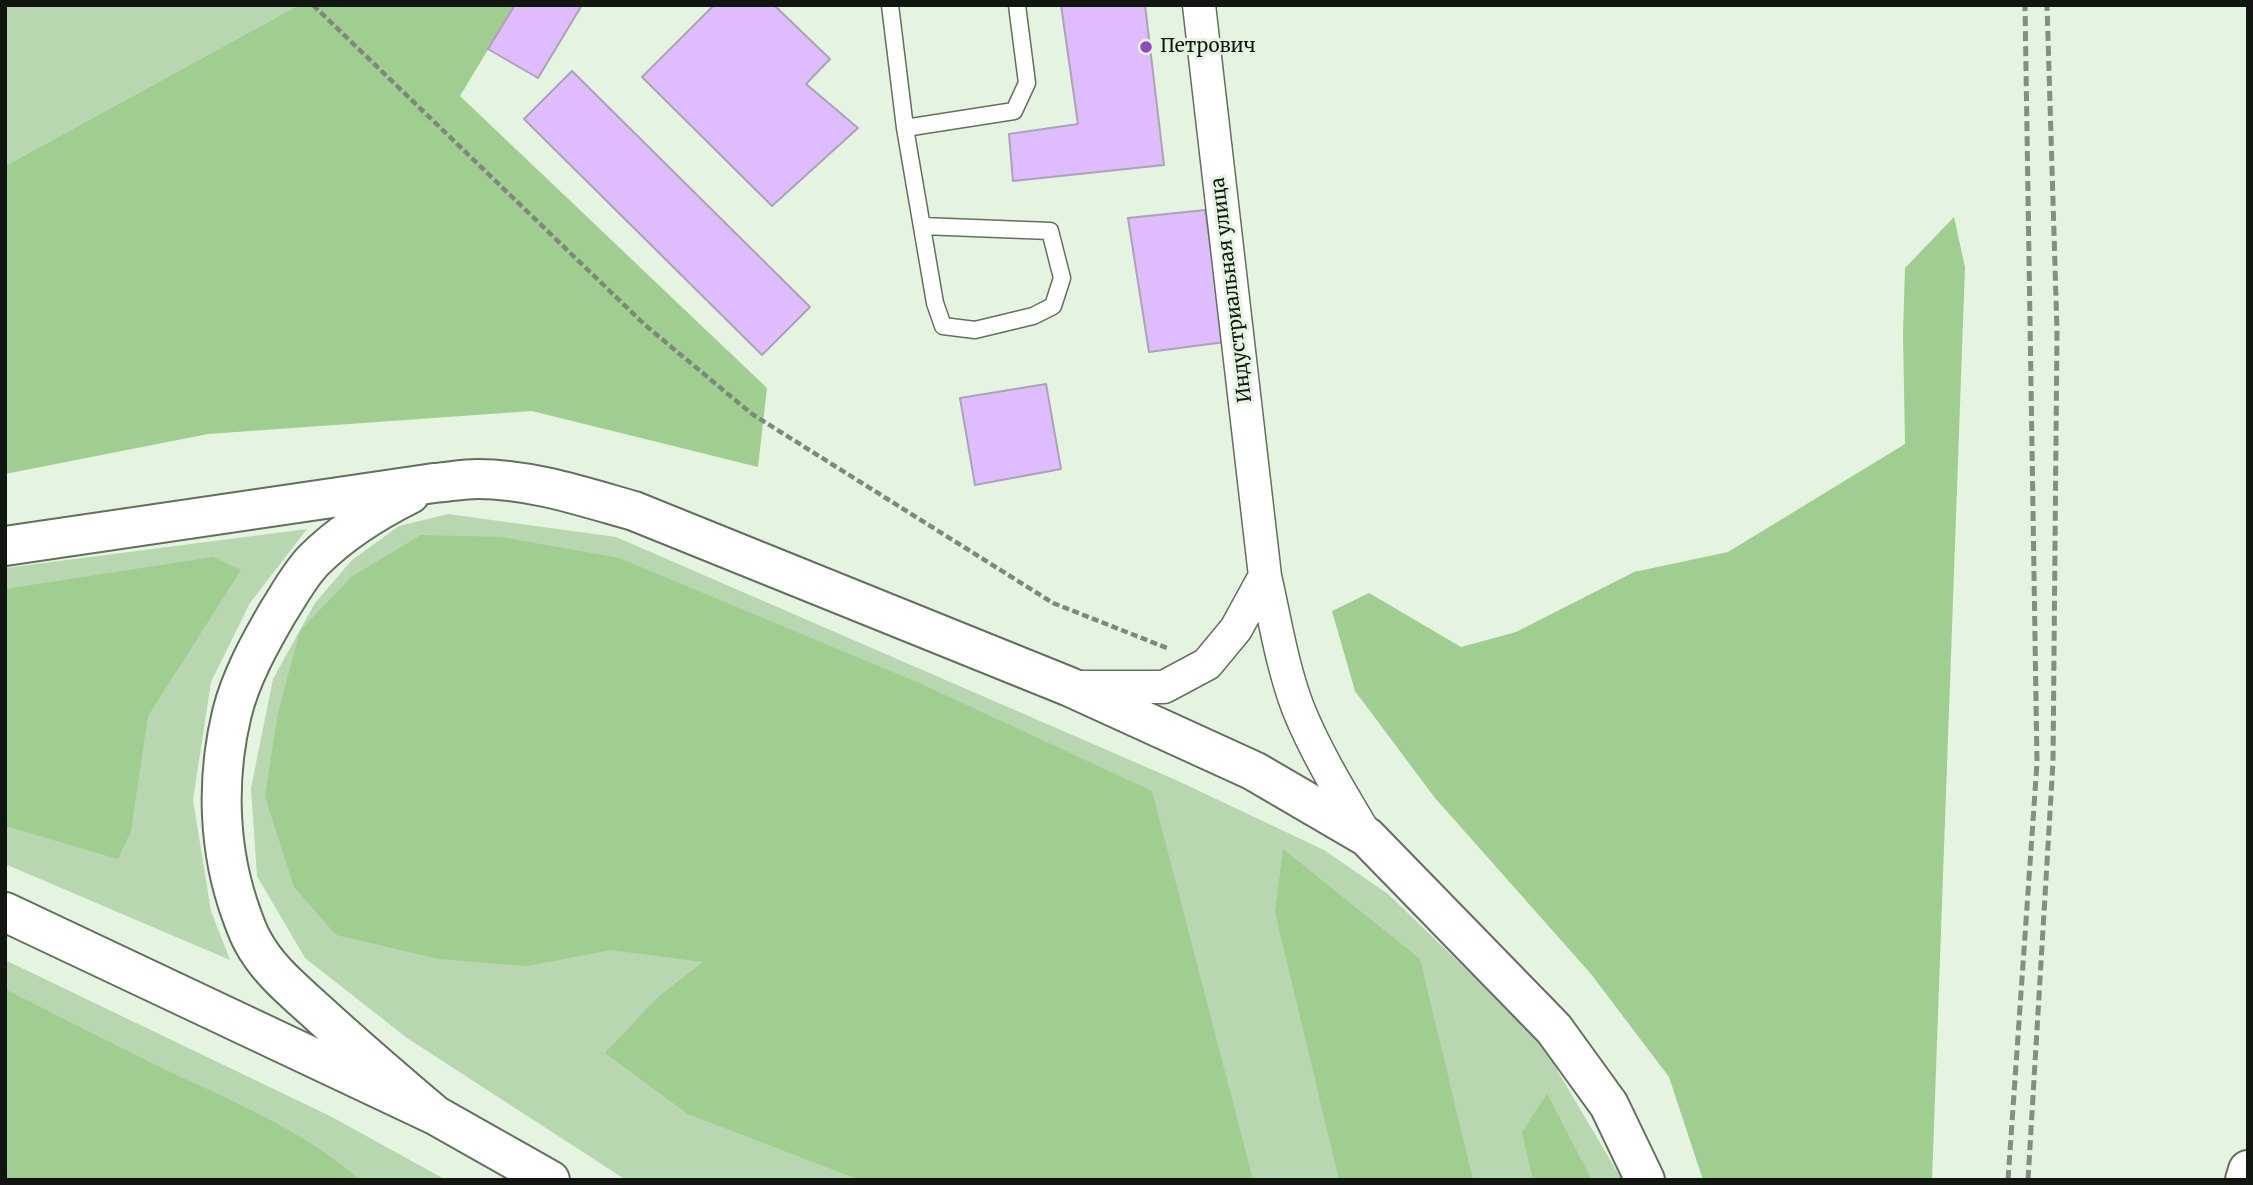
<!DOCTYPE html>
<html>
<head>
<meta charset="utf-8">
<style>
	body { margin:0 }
	#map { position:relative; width:2253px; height:1185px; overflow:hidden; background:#e5f4e0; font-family:Merriweather,serif }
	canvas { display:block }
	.frame { position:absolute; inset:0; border:7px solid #111610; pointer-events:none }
</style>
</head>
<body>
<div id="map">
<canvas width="2253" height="1185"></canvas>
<div class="frame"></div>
</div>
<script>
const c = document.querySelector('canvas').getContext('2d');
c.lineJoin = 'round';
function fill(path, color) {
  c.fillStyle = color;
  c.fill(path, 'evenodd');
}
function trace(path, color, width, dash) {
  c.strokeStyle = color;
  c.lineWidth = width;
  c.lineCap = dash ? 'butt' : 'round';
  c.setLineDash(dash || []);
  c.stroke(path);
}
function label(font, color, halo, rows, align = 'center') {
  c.font = font + ' Merriweather,serif';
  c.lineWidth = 6;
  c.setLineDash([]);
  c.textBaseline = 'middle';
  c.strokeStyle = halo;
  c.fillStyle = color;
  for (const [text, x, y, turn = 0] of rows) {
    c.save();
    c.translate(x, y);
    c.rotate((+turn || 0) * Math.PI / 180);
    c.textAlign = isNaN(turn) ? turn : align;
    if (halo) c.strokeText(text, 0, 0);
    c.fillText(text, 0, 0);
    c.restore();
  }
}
fill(new Path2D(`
	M5 5H299L5 166Z
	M448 514 616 537 1176 780 1324 850 1388 894 1492 994 1531 1026 1622 1180H626L407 1038 305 958 257 876 251 788 273 679 315 603 352 560 399 526Z
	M307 529 250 603 211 682 193 800 211 911 230 960 5 864V568Z
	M5 960 332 1117 446 1180H5Z`), '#b8d6af');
fill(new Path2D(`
	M299 5H515L460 96 767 388 758 467 532 411 208 434 5 474V166Z
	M1954 217 1965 267 1932 1180H1703L1669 1077 1591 974 1435 798 1355 691 1332 611 1369 593 1461 647 1516 632 1634 572 1728 552 1905 444 1903 334 1905 268Z
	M421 535 501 537 619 558 919 683 1152 791 1253 1180H860L688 1114 605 1053 658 997 703 962 611 950 527 966 439 959 336 935 294 887 265 796 278 713 300 631 351 577Z
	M213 557 241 570 148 716 131 831 118 859 5 826V589Z
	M1283 849 1420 959 1473 1180H1339L1275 912Z
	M5 989C58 1016 111 1043 164 1069 232 1101 303 1130 360 1180H5Z
	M1547 1094 1592 1180H1533L1522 1132Z`), '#a0cd90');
const building = new Path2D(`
	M515 5H582L538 78 488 49Z
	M714 5H774L830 59 806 84 858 128 772 206 642 77Z
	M1061 5H1145L1164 165 1013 181 1009 134 1078 124Z
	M572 71 810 307 762 355 524 119Z
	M1205 210 1225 342 1149 352 1128 218Z
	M1046 384 1061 469 975 485 960 398Z`);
fill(building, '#dfbcfd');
trace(building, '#ada2b6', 2);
const lane = new Path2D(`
	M890 5 905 128 1014 111 1027 83 1017 5
	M905 128 935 303 943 326 975 330 1033 316 1053 306 1062 278 1050 231 922 226`);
const street = new Path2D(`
	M1199 5 1265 576C1275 620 1282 666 1298 708 1316 753 1342 795 1367 837
	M1075 687H1164L1207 664 1236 629 1265 576`);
const secondary = new Path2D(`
	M410 494C376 511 342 532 314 560 300 574 289 595 278 612 260 643 241 677 232 713 216 779 218 851 242 916 245 924 248 933 252 940 267 969 292 989 315 1010 354 1046 395 1081 435 1115
	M5 546 434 483C448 482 463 479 478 479 531 479 584 497 634 511L1070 687 1254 771 1367 837 1554 1029 1609 1105 1645 1180
	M5 912 435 1115 550 1180`);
const primary = new Path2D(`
	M2245 1180 2248 1170`);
trace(lane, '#63705e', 19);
trace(street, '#63705e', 35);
trace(secondary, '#63705e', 42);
trace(primary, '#63705e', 42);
trace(new Path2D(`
	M313 5 645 325 752 414 1053 603 1167 648`), '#7e887b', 4.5, [7, 3.5]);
trace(lane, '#fff', 16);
trace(street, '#fff', 32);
trace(secondary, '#fff', 38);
trace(primary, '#fff', 38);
trace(new Path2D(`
	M2008 1180 2037 763 2025 5
	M2028 1180 2053 762 2057 331 2047 5`), '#848e81', 5, [10, 5]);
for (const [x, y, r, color] of [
	[1146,47,7,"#8e4abe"]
]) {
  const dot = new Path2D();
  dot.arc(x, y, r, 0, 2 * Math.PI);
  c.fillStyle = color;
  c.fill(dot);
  trace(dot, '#e5f4e0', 2.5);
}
label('19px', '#111610', '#e5f4e0', [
	["Петрович",1160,47]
], 'left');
label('19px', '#111610', '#e5f4e0', [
	["Индустриальная улица",1232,290,-97]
]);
</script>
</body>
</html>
